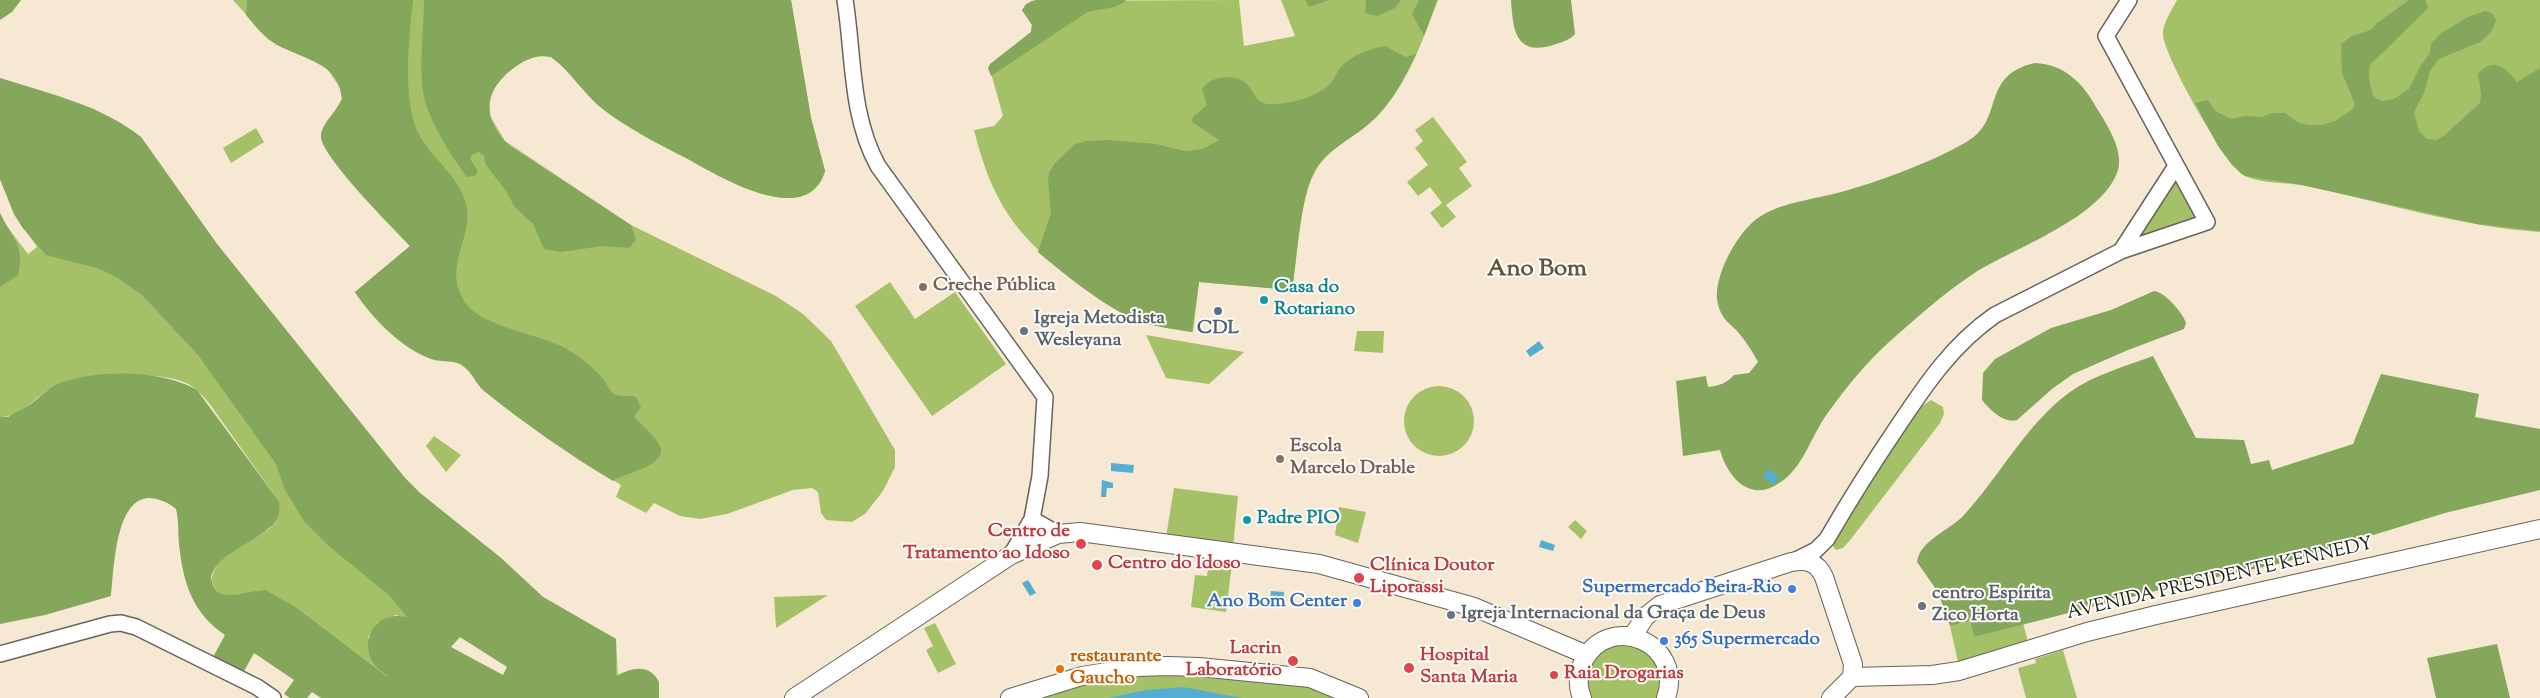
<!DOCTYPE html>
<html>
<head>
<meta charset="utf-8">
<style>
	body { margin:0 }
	canvas { display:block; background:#f6e8d3 }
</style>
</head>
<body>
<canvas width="2540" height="698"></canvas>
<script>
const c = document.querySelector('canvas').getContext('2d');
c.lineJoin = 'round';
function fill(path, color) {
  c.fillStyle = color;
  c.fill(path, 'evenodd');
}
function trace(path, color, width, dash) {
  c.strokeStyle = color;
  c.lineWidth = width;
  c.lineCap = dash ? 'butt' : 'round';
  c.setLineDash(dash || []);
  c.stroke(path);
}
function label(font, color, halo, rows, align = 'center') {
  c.font = font + ' "Sorts Mill Goudy",serif';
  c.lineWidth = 4;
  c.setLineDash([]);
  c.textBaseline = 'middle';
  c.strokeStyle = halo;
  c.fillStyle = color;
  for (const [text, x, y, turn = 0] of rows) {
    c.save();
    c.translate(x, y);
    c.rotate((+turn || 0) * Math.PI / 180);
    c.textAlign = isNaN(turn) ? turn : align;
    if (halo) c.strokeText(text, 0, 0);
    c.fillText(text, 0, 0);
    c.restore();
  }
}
fill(new Path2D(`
	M233 0H791L811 118 825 171C807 231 717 175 686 158 658 144 629 129 604 110 584 95 571 71 551 57L540 55 522 62 507 73 492 90 489 103 490 116 505 141 631 225 776 296 803 314 831 341 895 450V467L883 491 865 514 852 522 826 520 821 513 818 492 812 488 793 490 727 514 700 519 680 516 654 503 646 513 616 497 621 485C574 457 530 426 486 392 477 385 473 374 464 367 455 359 442 362 431 359 403 349 371 317 355 292L410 246C392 227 317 154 322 131L342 99 340 88 327 68 269 40Z
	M1239 0 1244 46 1295 36 1281 0H1438C1423 39 1408 84 1378 115 1358 136 1327 147 1314 174 1300 199 1297 260 1292 290L1199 282 1193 332C1174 329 1154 327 1137 320 1119 313 1103 300 1088 289 1022 243 994 210 974 130L994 126 1003 116 989 66 1031 32 1032 25 1022 10 1031 1Z
	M2177 0H2540V232C2462 227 2382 202 2306 186 2286 182 2261 184 2243 175 2225 164 2164 56 2163 35 2162 24 2172 10 2177 0Z
	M0 78 94 109 122 124 141 137 217 244 405 478 420 493 501 558 543 597 616 639 618 676 603 685 477 647 460 637 396 615 377 623 368 637 396 683 296 607 266 590C248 589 221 607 212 582 209 557 255 541 271 527L278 500 209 403C202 395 196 388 186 383 159 370 78 373 53 387 36 396 21 418 0 417V213L5 224 28 254 37 247 14 214 0 179Z
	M1433 117 1467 162 1459 168 1472 186 1446 205 1456 217 1442 228 1430 213 1442 203 1430 187 1418 196 1407 182 1428 165 1415 148 1423 141 1415 130Z
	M256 128 264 142 231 163 223 148Z
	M2176 166 2207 222 2121 251Z
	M890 282 915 319 955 292 1006 364 932 416 855 306Z
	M1357 331H1384L1383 353 1354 351Z
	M1146 335 1244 352 1209 384 1166 378Z
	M1404 421a35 35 0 1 1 70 0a35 35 0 1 1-70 0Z
	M1931 400 1943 407 1944 414 1940 423 1851 539 1843 548 1836 550 1831 544 1839 523 1921 407Z
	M434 436 461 455 446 472 426 446Z
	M1174 488 1238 496 1233 548 1166 537Z
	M1339 507 1366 512 1358 543 1335 535Z
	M1575 520 1587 531 1581 539 1568 527Z
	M1209 561 1232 564 1226 612 1191 607 1195 575 1207 576Z
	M828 595 776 628 774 597Z
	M1970 621 1974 637 2023 623 2028 642 1958 662 1950 626Z
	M935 623 956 664 938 673 926 650 933 646 924 628Z
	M1633 641 1661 663V698H1586L1582 682 1598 649Z
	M2063 650 2077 698H2026L2018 668 2036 663 2035 659Z
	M1107 672 1282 674 1356 698H1023Z`), '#a5c168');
fill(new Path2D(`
	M0 0H21L12 12 0 20Z
	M247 0H413C409 37 401 106 421 138 435 161 462 180 467 208 472 242 440 269 468 306 484 326 541 335 565 348 578 355 594 368 603 379 607 383 609 391 614 394 621 398 629 394 636 397L641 407 634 416C641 426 655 435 660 446 668 466 624 473 613 481 568 454 525 424 484 391 476 384 473 374 465 367 456 359 443 363 432 359 403 350 371 317 355 292L410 246C394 228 320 156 321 136 322 122 337 112 342 99 339 62 303 59 277 45 264 37 255 26 246 15Z
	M424 0H791L811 118 825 171C807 231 717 175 686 158 659 144 629 129 604 110 584 95 571 71 551 57 535 54 524 60 511 70 482 93 483 121 510 146L631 225 636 240 629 248 603 246 561 252 544 249 533 224 514 206 506 191 486 165 484 156 479 152 472 155 470 159 478 171 475 176 467 177C451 156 427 118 423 92 419 62 424 30 424 0Z
	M1035 0H1126C1115 11 1100 7 1086 13L991 76 988 68 990 64 1031 32 1032 25 1022 10 1026 4Z
	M1305 0H1329L1309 7Z
	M1366 0H1401L1395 8 1377 16 1365 13Z
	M1419 0H1437L1424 36 1412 14Z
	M1511 0H1571L1575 34C1569 41 1559 43 1550 46 1514 55 1513 27 1511 0Z
	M2409 0H2425L2428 8 2370 65C2368 77 2370 86 2374 97L2382 101 2394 99 2409 89 2421 65 2430 53 2431 44 2441 33 2470 16 2485 11 2493 14 2496 21 2491 32 2480 42 2439 59 2430 71 2424 93 2414 112 2419 131 2427 139 2437 140 2446 134 2480 103 2481 94 2478 74C2493 56 2505 67 2517 82L2540 68V231L2477 224 2302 185 2245 176 2232 165 2218 146 2195 103 2208 100 2215 111 2231 119 2245 116 2262 117 2271 113H2285L2299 123 2309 125H2322L2335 121 2353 109 2355 104 2342 73 2341 44 2352 36 2371 30 2377 23Z
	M1385 46 1406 57 1416 54C1404 79 1391 105 1370 123 1351 140 1325 150 1313 174 1300 200 1297 260 1292 290L1199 282 1192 332C1174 329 1154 327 1136 320 1108 309 1061 272 1038 252L1051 213 1048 181 1049 172 1056 162 1075 144 1086 141 1110 140 1156 144 1185 151 1203 149 1219 140 1192 122 1193 117 1207 105 1202 89C1209 77 1230 74 1243 81 1257 90 1252 106 1275 104 1293 103 1318 97 1331 83 1335 78 1337 71 1341 67 1352 55 1370 49 1385 46Z
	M2035 63C2064 64 2083 83 2096 107 2106 123 2124 150 2118 170 2103 218 2013 248 1973 274 1943 294 1915 319 1888 343 1865 364 1845 389 1827 414 1809 439 1802 475 1770 488 1744 498 1726 472 1720 450L1683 456 1676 381 1706 376 1708 387C1719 386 1727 383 1734 375L1749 373 1758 362C1753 352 1745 340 1737 331 1728 322 1721 318 1718 304 1711 279 1739 228 1761 216 1783 202 1816 199 1841 192 1878 182 1935 161 1968 141 2005 119 1980 75 2035 63Z
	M0 78C47 93 101 105 141 137L217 244 405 478 420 493 501 558 543 597 616 639V676C632 668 649 663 659 682V698H321L312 692 307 698H290L284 694 294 680 254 653 243 673 212 659 225 635C192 613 183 582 179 544 178 533 179 521 176 509 168 502 158 498 148 498 115 500 114 571 111 596L45 615 0 624V417H8C14 413 21 410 28 406 40 398 49 386 63 382 99 369 164 370 197 390L278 500C291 536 220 544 211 577 215 608 247 589 266 590L296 607 388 677C385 673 377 669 374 664 357 638 379 608 408 618L389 595 331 548 304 521 285 490 276 464 198 355 142 295 118 278 97 268 46 255 22 227 14 214 0 179ZM460 637 507 667 503 675 451 647Z
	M0 213C11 237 26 245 18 275L0 287Z
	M2154 291C2165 292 2183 313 2186 323L2184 329 2128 350 2073 374 2052 389 2017 420C2004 424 1989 409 1982 400L1983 373 1995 359 2051 328 2111 310Z
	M2153 356 2196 438 2244 440 2251 464 2269 460 2272 470 2353 444 2381 374 2479 394 2475 417 2540 429V490L2445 513 2282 563 2171 587 1974 637 1970 621 1950 626 1938 592 1917 562C1920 540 1949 531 1964 515 2000 476 2026 424 2070 392 2094 375 2126 366 2153 356Z
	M2497 644 2510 698H2436L2427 658Z`), '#84a75c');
fill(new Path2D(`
	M1539 341 1544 348 1530 357 1526 351Z
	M1111 463 1134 465 1133 473 1111 471Z
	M1768 469 1779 477 1774 485 1763 477Z
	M1102 480 1113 483V488H1107L1106 497H1101Z
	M1541 540 1555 545 1553 551 1539 547Z
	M1028 580 1036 593 1030 596 1022 583Z
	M1271 591 1284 592 1283 603 1270 601Z
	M1183 687 1242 698H1107L1147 690Z`), '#54aed2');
const tertiary = new Path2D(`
	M845 0C854 56 850 115 878 166L1045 397 1040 476 1032 519 1011 555
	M2121 251 2176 166
	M1032 519 1058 534
	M1792 562 1816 550 1827 539C1849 501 1873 463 1898 426 1926 384 1953 344 1995 315L2121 251 2207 222 2106 36 2129 0
	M0 654 110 624 121 623 136 627 257 687 273 698`);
const secondary = new Path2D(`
	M1632 637 1645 617 1660 605 1791 562C1807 559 1817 562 1824 577L1853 664 1852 677
	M1852 677 1932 675 1959 671 2087 632 2156 615 2540 529
	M794 698 1011 555 1058 534 1080 532 1319 564 1474 607 1587 655
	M1010 698 1082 676 1138 667 1168 666 1199 667 1310 678 1359 698
	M1582 698C1577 686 1578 672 1584 660 1611 611 1685 644 1666 698
	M1831 698 1852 677`);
trace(tertiary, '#68635c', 18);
trace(secondary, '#68635c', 20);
trace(tertiary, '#fff', 15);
trace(secondary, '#fff', 18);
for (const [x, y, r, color] of [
	[923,287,5,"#8d6e63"],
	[1264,300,5,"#0f9aa8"],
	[1218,311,5,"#5c6f8a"],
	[1024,331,5,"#6b7280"],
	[1280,459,5,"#8d6e63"],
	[1247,520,5,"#0f9aa8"],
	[1081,544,6,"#e0444e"],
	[1097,565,6,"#e0444e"],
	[1359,578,6,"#e0444e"],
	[1792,589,5,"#3f7fe0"],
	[1357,603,5,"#3f7fe0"],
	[1922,606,5,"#6b7280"],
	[1451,615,5,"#6b7280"],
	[1664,641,5,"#3f7fe0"],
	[1293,661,6,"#e0444e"],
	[1409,668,6,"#e0444e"],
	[1060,669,5,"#e8710a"],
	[1554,675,5,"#e0444e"]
]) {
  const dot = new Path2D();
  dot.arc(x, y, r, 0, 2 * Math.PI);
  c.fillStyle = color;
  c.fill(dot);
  trace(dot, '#fdfcf7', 2);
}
label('bold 19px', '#785e54', '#fdfcf7', [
	["Creche Pública",933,287],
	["Escola",1290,448],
	["Marcelo Drable",1290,470]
], 'left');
label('bold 19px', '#0d838f', '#fdfcf7', [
	["Casa do",1274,289],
	["Rotariano",1274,311],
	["Padre PIO",1257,520]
], 'left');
label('bold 19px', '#5b616d', '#fdfcf7', [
	["Igreja Metodista",1034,320],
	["Wesleyana",1034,342],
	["centro Espírita",1932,595],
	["Zico Horta",1932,617],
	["Igreja Internacional da Graça de Deus",1461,615]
], 'left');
label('bold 19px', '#4e5e75', '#fdfcf7', [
	["CDL",1218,330]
]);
label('bold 19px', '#be3a42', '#fdfcf7', [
	["Centro de",1070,533,"right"],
	["Tratamento ao Idoso",1070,555,"right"],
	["Centro do Idoso",1108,565],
	["Clínica Doutor",1370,567],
	["Liporassi",1370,589],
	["Lacrin",1282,650,"right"],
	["Laboratório",1282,672,"right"],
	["Hospital",1420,657],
	["Santa Maria",1420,679],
	["Raia Drogarias",1564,675]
], 'left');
label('19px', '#1c1c1c', '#fdfcf7', [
	["AVENIDA PRESIDENTE KENNEDY",2220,580,-13]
]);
label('bold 19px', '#366cbe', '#fdfcf7', [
	["Supermercado Beira-Rio",1782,589],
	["Ano Bom Center",1347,603],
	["365 Supermercado",1674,641,"left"]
], 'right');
label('bold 19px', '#c56008', '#fdfcf7', [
	["restaurante",1070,658],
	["Gaucho",1070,680]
], 'left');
label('bold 24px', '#635341', '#fdfcf7', [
	["Ano Bom",1537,271]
]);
</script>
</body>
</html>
